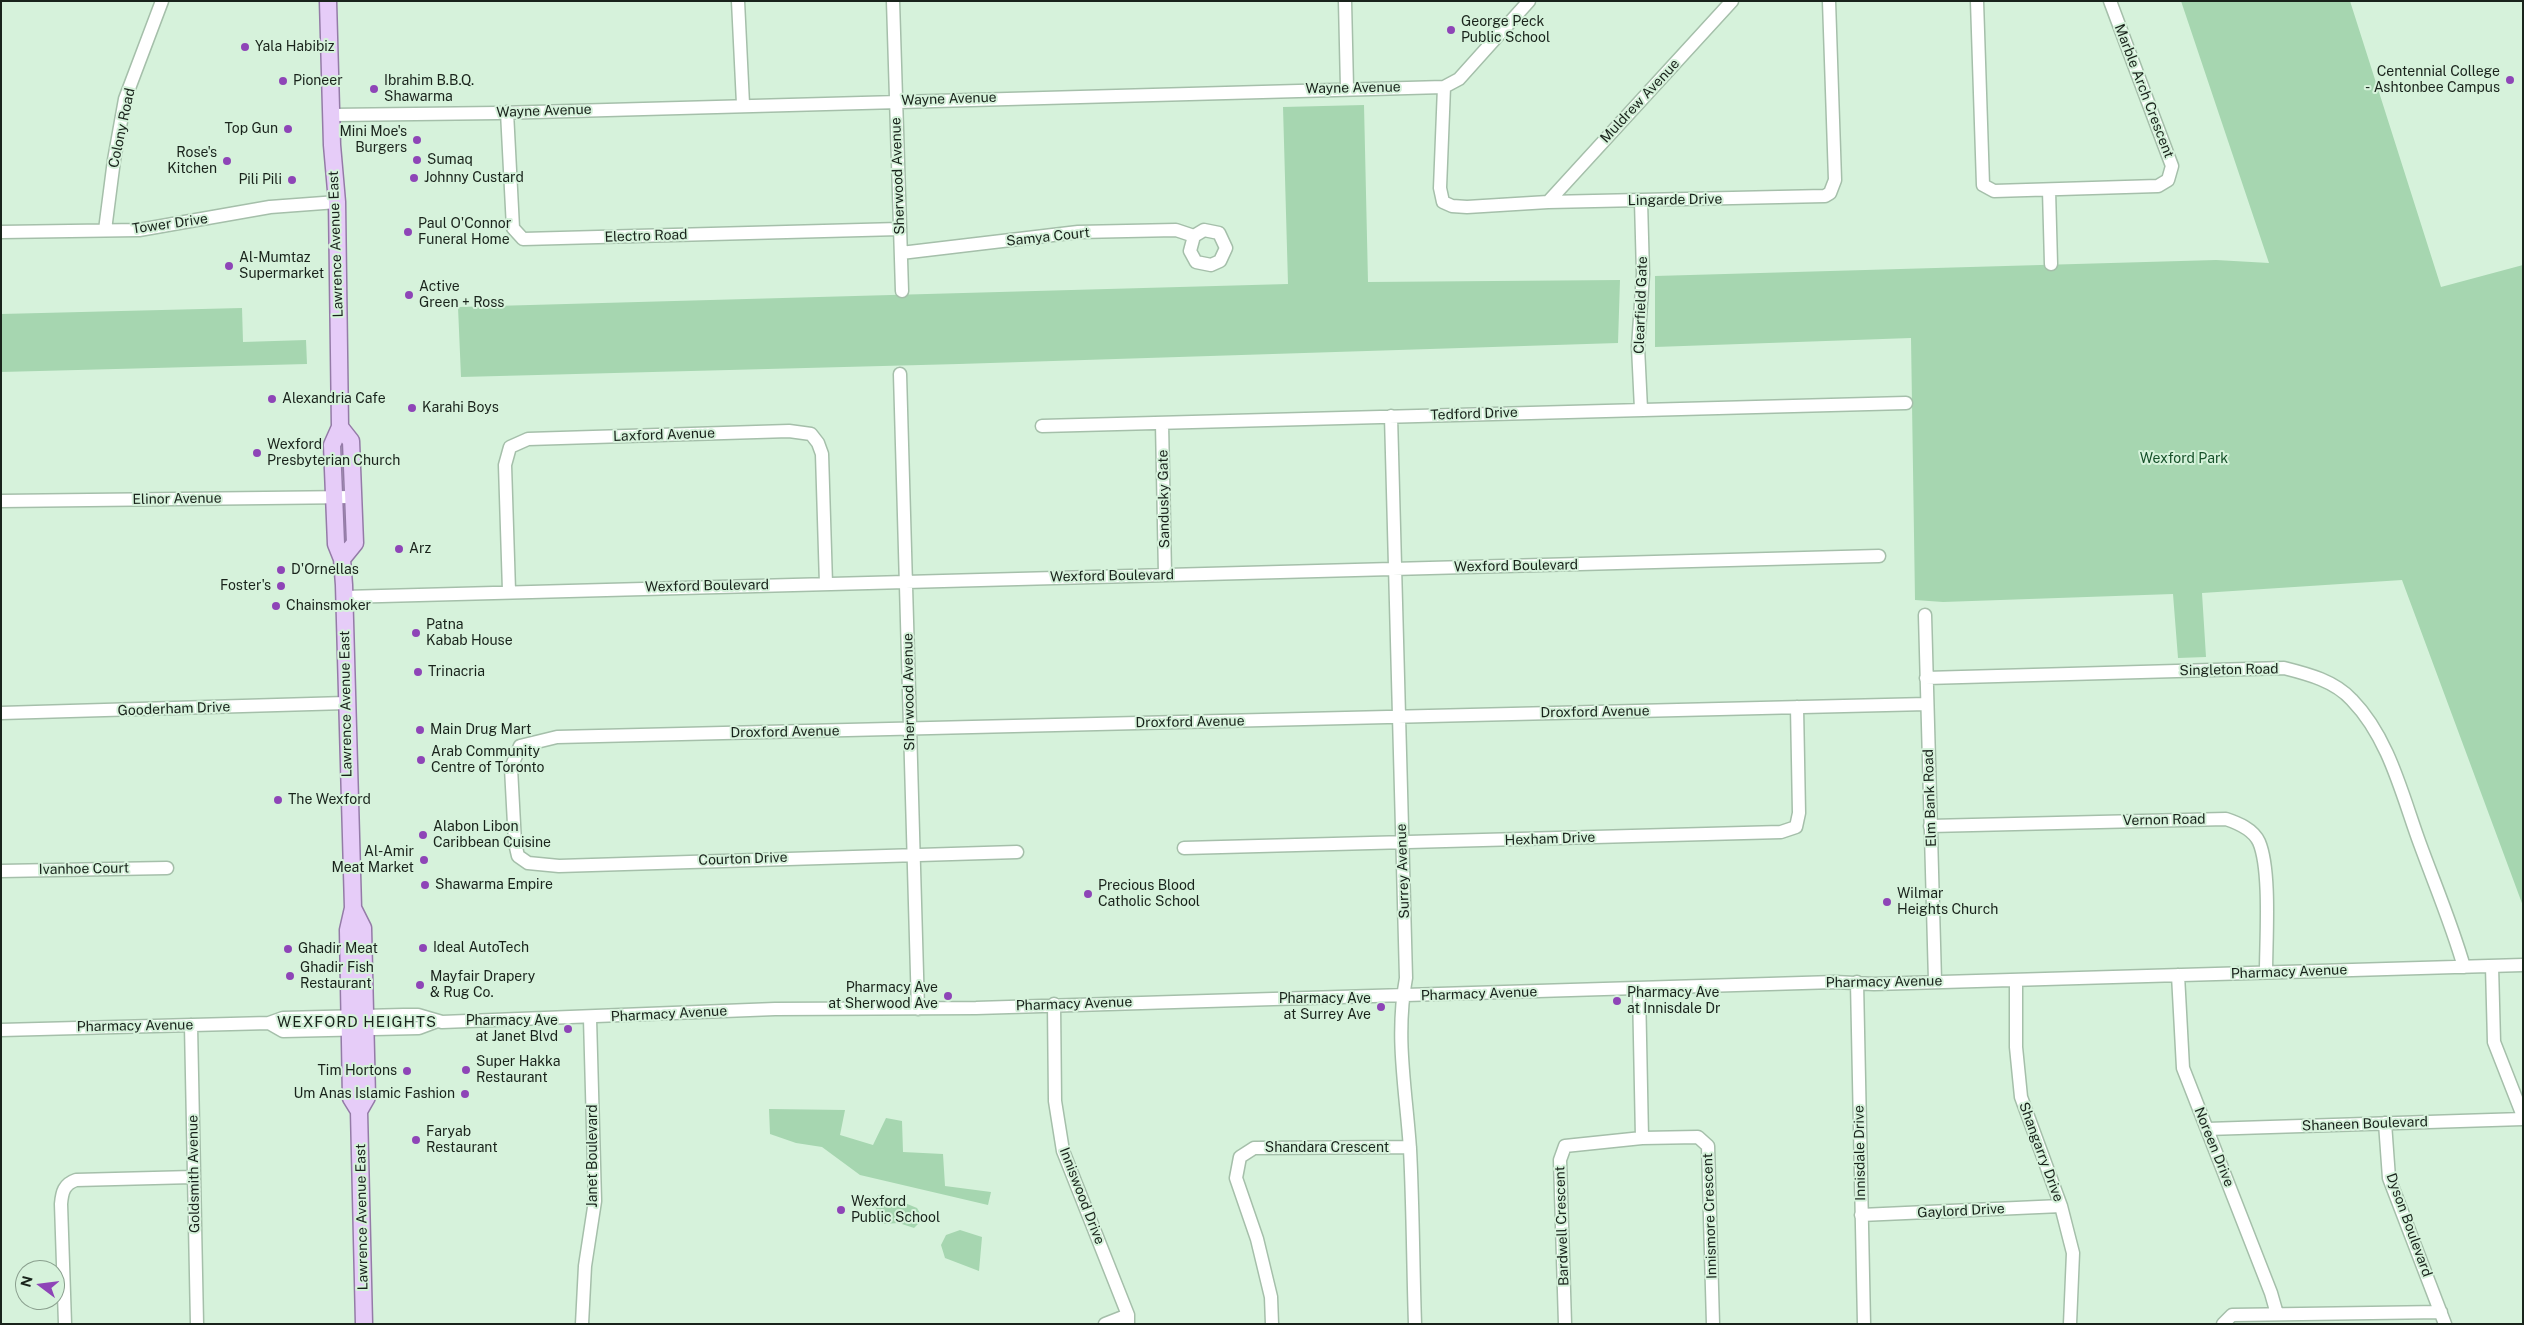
<!DOCTYPE html>
<html>
<head>
<meta charset="utf-8">
<style>
	body { margin:0 }
	#map { position:relative; width:2524px; height:1325px; overflow:hidden; background:#d6f2db; font-family:"Public Sans",sans-serif }
	canvas { display:block }
	.frame { position:absolute; inset:0; border:2px solid #19231b; pointer-events:none }
	.north { position:absolute; left:15px; top:1260px; width:50px; height:50px; box-sizing:border-box; background:#d6f2db; border:1px solid #8a9f8e; border-radius:50%; rotate:285deg; font-size:14px; font-weight:700; line-height:20px; text-align:center; color:#19231b }
	.north::after { content:''; display:block; margin:auto; width:18px; height:22px; background:#8e45b7; clip-path:polygon(50% 0,100% 100%,50% 72%,0 100%) }
</style>
</head>
<body>
<div id="map">
<canvas width="2524" height="1325"></canvas>
<div class="frame"></div>
<div class="north">N</div>
</div>
<script>
const c = document.querySelector('canvas').getContext('2d');
c.lineJoin = 'round';
function fill(path, color) {
  c.fillStyle = color;
  c.fill(path, 'evenodd');
}
function trace(path, color, width, dash) {
  c.strokeStyle = color;
  c.lineWidth = width;
  c.lineCap = dash ? 'butt' : 'round';
  c.setLineDash(dash || []);
  c.stroke(path);
}
function label(font, color, halo, rows, align = 'center') {
  c.font = font + ' "Public Sans",sans-serif';
  c.lineWidth = 4;
  c.setLineDash([]);
  c.textBaseline = 'middle';
  c.strokeStyle = halo;
  c.fillStyle = color;
  for (const [text, x, y, turn = 0] of rows) {
    c.save();
    c.translate(x, y);
    c.rotate((+turn || 0) * Math.PI / 180);
    c.textAlign = isNaN(turn) ? turn : align;
    if (halo) c.strokeText(text, 0, 0);
    c.fillText(text, 0, 0);
    c.restore();
  }
}
fill(new Path2D(`
	M2181 1H2350L2441 287 2523 265V906L2402 580 2202 593 2206 657 2178 658 2173 594 1943 602 1915 600 1911 338 1655 347V276L2216 260 2269 263Z
	M1364 105 1368 282 1620 280 1618 343 959 364 461 377 458 307 1288 284 1283 107Z
	M242 308 243 342 306 340 307 364 1 372V314Z
	M769 1109 845 1110 840 1135 873 1145 886 1118 902 1121 903 1152 943 1154 945 1186 991 1192 988 1205 860 1175 822 1147 796 1143 770 1134Z
	M883 1194 917 1208 920 1213 918 1224 914 1228 899 1223 882 1224C876 1219 874 1204 877 1196Z
	M960 1230 982 1237 979 1271 945 1258 941 1245 946 1235Z`), '#a6d6b0');
const minor = new Path2D(`
	M738 1 743 104
	M893 1 902 291
	M1345 1 1347 88
	M1977 1 1983 185 1994 191 2158 186 2168 180 2172 166 2110 1
	M1444 87 1440 188 1443 202 1452 206 1467 207 1548 202 1825 196 1830 193 1835 180 1829 1
	M507 112 513 228 523 239 899 229
	M332 115 498 113 1444 87 1459 79 1529 1
	M2049 190 2051 264
	M1641 201 1643 274 1638 347 1641 409
	M1548 202 1732 1
	M105 230 114 160 125 99 162 1
	M1 232 139 230 270 207 337 202
	M901 253 1078 232 1176 230 1194 236 1204 230 1219 233 1226 248 1220 261 1211 265 1196 262 1190 251 1194 236
	M900 374 918 1009
	M1391 416 1406 978C1395 1037 1406 1090 1410 1149 1413 1207 1413 1265 1415 1324
	M1162 423 1165 575
	M1042 426 1906 403
	M1 501 353 497
	M509 591 505 465 510 447 528 439 789 431 811 434 818 443 822 454 826 584
	M344 597 1879 556
	M1925 615 1935 981
	M1926 678 2284 668C2308 674 2335 681 2352 700 2389 738 2402 795 2420 844 2435 885 2452 925 2464 967
	M1 713 346 703
	M1930 826 2226 819C2238 823 2253 829 2259 842 2271 870 2266 940 2266 972
	M1184 848 1781 832 1796 827 1799 813 1797 707
	M1017 852 559 866 528 863 518 856 515 843 511 768 520 746 557 737 1927 704
	M1 871 167 868
	M2492 966 2494 1042 2523 1116
	M2178 975 2183 1068 2271 1293 2277 1314
	M2016 980V1047L2021 1097 2061 1206 2073 1253 2070 1324
	M1857 982 1864 1324
	M1639 989 1642 1138 1698 1137 1708 1146 1713 1324
	M1054 1004 1055 1101 1063 1151 1128 1315V1324
	M269 1023 283 1031 419 1028 435 1022
	M191 1025 197 1324
	M1 1030 269 1023 283 1018 404 1015H418L442 1022 775 1009 976 1008 1835 982 1874 984 2523 965
	M2385 1123 2389 1178 2445 1324
	M2207 1129 2523 1119
	M1861 1215 2061 1206
	M65 1324 61 1204C62 1192 64 1184 76 1180L193 1177
	M582 1324 585 1266 595 1201 590 1018
	M1105 1324 1128 1315
	M1272 1324 1271 1297 1257 1239 1236 1178 1240 1157 1254 1148 1410 1147
	M1565 1324 1560 1160 1565 1146 1642 1138
	M2223 1324 2232 1315 2441 1312`);
const major = new Path2D(`
	M328 1 332 145 337 202 340 427 332 445 336 544 342 559 344 585 353 908 348 930 351 1098 359 1111 364 1324
	M340 427 351 441 355 543 342 559
	M353 908 363 928 367 1097 359 1111`);
trace(minor, '#a5bfaa', 15);
trace(major, '#947ba7', 19);
trace(minor, '#fff', 12);
trace(major, '#e6ccf8', 16);
for (const [x, y, r, color] of [
	[1451,30,5,"#8e45b7"],
	[245,47,5,"#8e45b7"],
	[2510,80,5,"#8e45b7"],
	[283,81,5,"#8e45b7"],
	[374,89,5,"#8e45b7"],
	[288,129,5,"#8e45b7"],
	[417,140,5,"#8e45b7"],
	[417,160,5,"#8e45b7"],
	[227,161,5,"#8e45b7"],
	[414,178,5,"#8e45b7"],
	[292,180,5,"#8e45b7"],
	[408,232,5,"#8e45b7"],
	[229,266,5,"#8e45b7"],
	[409,295,5,"#8e45b7"],
	[272,399,5,"#8e45b7"],
	[412,408,5,"#8e45b7"],
	[257,453,5,"#8e45b7"],
	[399,549,5,"#8e45b7"],
	[281,570,5,"#8e45b7"],
	[281,586,5,"#8e45b7"],
	[276,606,5,"#8e45b7"],
	[416,633,5,"#8e45b7"],
	[418,672,5,"#8e45b7"],
	[420,730,5,"#8e45b7"],
	[421,760,5,"#8e45b7"],
	[278,800,5,"#8e45b7"],
	[423,835,5,"#8e45b7"],
	[424,860,5,"#8e45b7"],
	[425,885,5,"#8e45b7"],
	[1088,894,5,"#8e45b7"],
	[1887,902,5,"#8e45b7"],
	[423,948,5,"#8e45b7"],
	[288,949,5,"#8e45b7"],
	[290,976,5,"#8e45b7"],
	[420,985,5,"#8e45b7"],
	[948,996,5,"#8e45b7"],
	[1617,1001,5,"#8e45b7"],
	[1381,1007,5,"#8e45b7"],
	[568,1029,5,"#8e45b7"],
	[466,1070,5,"#8e45b7"],
	[407,1071,5,"#8e45b7"],
	[465,1094,5,"#8e45b7"],
	[416,1140,5,"#8e45b7"],
	[841,1210,5,"#8e45b7"]
]) {
  const dot = new Path2D();
  dot.arc(x, y, r, 0, 2 * Math.PI);
  c.fillStyle = color;
  c.fill(dot);
  trace(dot, '#d6f2db', 2);
}
label('14px', '#19231b', '#d6f2db', [
	["George Peck",1461,22],
	["Public School",1461,38],
	["Yala Habibiz",255,47],
	["Centennial College",2500,72,"right"],
	["- Ashtonbee Campus",2500,88,"right"],
	["Pioneer",293,81],
	["Ibrahim B.B.Q.",384,81],
	["Shawarma",384,97],
	["Top Gun",278,129,"right"],
	["Mini Moe's",407,132,"right"],
	["Burgers",407,148,"right"],
	["Rose's",217,153,"right"],
	["Kitchen",217,169,"right"],
	["Sumaq",427,160],
	["Johnny Custard",424,178],
	["Pili Pili",282,180,"right"],
	["Paul O'Connor",418,224],
	["Funeral Home",418,240],
	["Al-Mumtaz",239,258],
	["Supermarket",239,274],
	["Active",419,287],
	["Green + Ross",419,303],
	["Alexandria Cafe",282,399],
	["Karahi Boys",422,408],
	["Wexford",267,445],
	["Presbyterian Church",267,461],
	["Arz",409,549],
	["D'Ornellas",291,570],
	["Foster's",271,586,"right"],
	["Chainsmoker",286,606],
	["Patna",426,625],
	["Kabab House",426,641],
	["Trinacria",428,672],
	["Main Drug Mart",430,730],
	["Arab Community",431,752],
	["Centre of Toronto",431,768],
	["The Wexford",288,800],
	["Alabon Libon",433,827],
	["Caribbean Cuisine",433,843],
	["Al-Amir",414,852,"right"],
	["Meat Market",414,868,"right"],
	["Shawarma Empire",435,885],
	["Precious Blood",1098,886],
	["Catholic School",1098,902],
	["Wilmar",1897,894],
	["Heights Church",1897,910],
	["Ideal AutoTech",433,948],
	["Ghadir Meat",298,949],
	["Ghadir Fish",300,968],
	["Restaurant",300,984],
	["Mayfair Drapery",430,977],
	["& Rug Co.",430,993],
	["Pharmacy Ave",938,988,"right"],
	["at Sherwood Ave",938,1004,"right"],
	["Pharmacy Ave",1627,993],
	["at Innisdale Dr",1627,1009],
	["Pharmacy Ave",1371,999,"right"],
	["at Surrey Ave",1371,1015,"right"],
	["Pharmacy Ave",558,1021,"right"],
	["at Janet Blvd",558,1037,"right"],
	["Super Hakka",476,1062],
	["Restaurant",476,1078],
	["Tim Hortons",397,1071,"right"],
	["Um Anas Islamic Fashion",455,1094,"right"],
	["Faryab",426,1132],
	["Restaurant",426,1148],
	["Wexford",851,1202],
	["Public School",851,1218]
], 'left');
label('14px', '#19231b', '#d6f2db', [
	["Wayne Avenue",1353,88,-1],
	["Marble Arch Crescent",2144,91,69],
	["Wayne Avenue",949,99,-2],
	["Muldrew Avenue",1640,101,-47],
	["Wayne Avenue",544,111,-2],
	["Colony Road",122,128,-78],
	["Sherwood Avenue",898,176,-92],
	["Lingarde Drive",1675,200,-1],
	["Tower Drive",170,224,-8],
	["Electro Road",646,236,-2],
	["Samya Court",1048,237,-6],
	["Lawrence Avenue East",336,244,-92],
	["Clearfield Gate",1641,305,-88],
	["Tedford Drive",1474,414,-2],
	["Laxford Avenue",664,435,-2],
	["Elinor Avenue",177,499,-1],
	["Sandusky Gate",1164,499,-91],
	["Wexford Boulevard",1516,566,-1],
	["Wexford Boulevard",1112,576,-1],
	["Wexford Boulevard",707,586,-1],
	["Singleton Road",2229,670,-1],
	["Sherwood Avenue",909,692,-91],
	["Lawrence Avenue East",346,704,-91],
	["Gooderham Drive",174,709,-2],
	["Droxford Avenue",1595,712,-1],
	["Droxford Avenue",1190,722,-1],
	["Droxford Avenue",785,732,-1],
	["Elm Bank Road",1930,798,-92],
	["Vernon Road",2164,820,-1],
	["Hexham Drive",1550,839,-2],
	["Courton Drive",743,859,-2],
	["Ivanhoe Court",84,869,-1],
	["Surrey Avenue",1403,871,-92],
	["Pharmacy Avenue",2289,972,-2],
	["Pharmacy Avenue",1884,982,-1],
	["Pharmacy Avenue",1479,994,-2],
	["Pharmacy Avenue",1074,1004,-2],
	["Pharmacy Avenue",669,1014,-3],
	["Pharmacy Avenue",135,1026,-1],
	["Shaneen Boulevard",2365,1124,-2],
	["Noreen Drive",2214,1147,68],
	["Shandara Crescent",1327,1148],
	["Shangarry Drive",2041,1152,70],
	["Innisdale Drive",1860,1153,-91],
	["Janet Boulevard",593,1156,-90],
	["Goldsmith Avenue",194,1174,-91],
	["Inniswood Drive",1082,1196,69],
	["Gaylord Drive",1961,1211,-3],
	["Innismore Crescent",1710,1216,-92],
	["Lawrence Avenue East",362,1217,-91],
	["Dyson Boulevard",2409,1225,70],
	["Bardwell Crescent",1562,1226,-92]
]);
label('14px', '#155029', '#d6f2db', [
	["Wexford Park",2184,459]
]);
c.letterSpacing = '1px';
label('15px', '#19231b', '#d6f2db', [
	["WEXFORD HEIGHTS",357,1022]
]);
c.letterSpacing = '0px';
</script>
</body>
</html>
